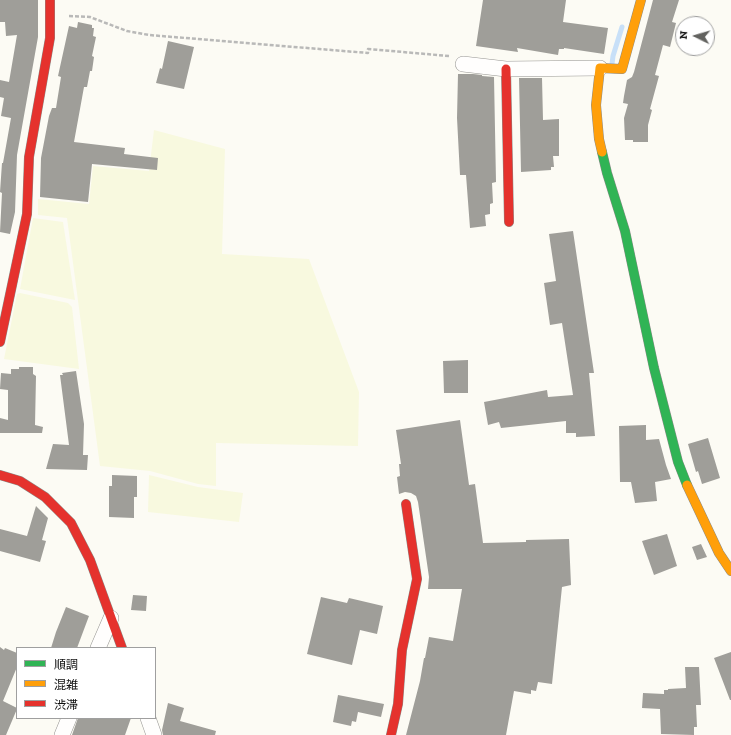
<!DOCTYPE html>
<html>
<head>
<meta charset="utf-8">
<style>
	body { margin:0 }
	#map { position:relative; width:731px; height:735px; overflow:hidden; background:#fcfbf4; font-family:"Zilla Slab","Noto Sans JP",serif }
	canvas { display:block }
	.legend { position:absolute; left:16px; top:647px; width:140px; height:72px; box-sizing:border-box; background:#fff; border:1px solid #9f9f9f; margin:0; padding:5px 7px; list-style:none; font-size:12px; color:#0f0f0f }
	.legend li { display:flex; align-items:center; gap:8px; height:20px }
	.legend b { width:20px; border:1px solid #9f9f9f }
	.north { position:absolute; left:675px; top:16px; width:40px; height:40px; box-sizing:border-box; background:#fff; border:1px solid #9f9f9f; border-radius:50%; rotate:275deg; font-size:11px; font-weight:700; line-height:16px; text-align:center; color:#0f0f0f }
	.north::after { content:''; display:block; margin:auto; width:14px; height:18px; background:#62625f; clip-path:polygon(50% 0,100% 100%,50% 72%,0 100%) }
</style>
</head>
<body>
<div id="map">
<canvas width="731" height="735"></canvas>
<ul class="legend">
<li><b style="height:5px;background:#30b455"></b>順調</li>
<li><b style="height:5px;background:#ff9f0a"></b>混雑</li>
<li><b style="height:5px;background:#e5322d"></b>渋滞</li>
</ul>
<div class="north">N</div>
</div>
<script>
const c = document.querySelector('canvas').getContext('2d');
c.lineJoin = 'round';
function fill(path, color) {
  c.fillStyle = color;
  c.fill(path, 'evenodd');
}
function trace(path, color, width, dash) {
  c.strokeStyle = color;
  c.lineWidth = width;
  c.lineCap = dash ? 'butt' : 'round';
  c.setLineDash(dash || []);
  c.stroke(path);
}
fill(new Path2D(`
	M154 130 225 149 222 254 309 259 359 392 358 446 216 443V486L198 484 150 471 100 466 67 218 38 215V199L89 204 93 166 149 171Z
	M33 218 63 222 75 300 20 289Z
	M20 293 68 303 72 307 79 369 4 359 17 294Z
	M149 475 198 487 243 493 239 522 148 512Z`), '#f8f9df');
trace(new Path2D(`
	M612 64 613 56 622 27`), '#c8e0f8', 5);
fill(new Path2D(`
	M0 0H38V37L17 155 15 212 10 234 0 232 2 193 0 192 2 163H3L11 118 1 116 4 98 0 97V80L9 82 17 35 6 36 5 22H0Z
	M483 0H566L563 22 608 28 604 54 564 48V49H559L558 55 517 48 518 52 476 46Z
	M653 0H679L672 22 676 23 670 47 663 45 655 75 659 76 650 109 652 110 648 125V142H633V140H625L624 118 628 104 623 103 624 96 627 80 632 77 634 72Z
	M78 22 92 25V28H94L93 36 96 37 92 56 94 57 92 71H90L87 87H84L74 142 125 148 124 154 158 158 157 170 92 164 88 202 40 197 41 158 49 116 52 108H56L61 77 58 76 69 26 77 28Z
	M168 41 194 47 184 89 156 83 160 68 162 69Z
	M458 74H473L482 75V76L494 77 496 182 492 183 493 203 490 204V214L485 215 486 226 470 228 466 175H460L457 118Z
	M519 78H542L543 120 559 119V156H553L554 167H551V170L521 172Z
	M573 231 594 373H589L595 436 576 437V433H566V421L501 428 499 422 488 425 484 402 547 390 548 397 573 395 562 323 550 325 544 283 556 281 549 234Z
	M468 360V393H444L443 361Z
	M19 367H33V374L36 376 35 425 43 427 42 433H0V418L8 420V390L0 389 1 373 11 374V369H19Z
	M76 371 84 424 83 455H88L87 470 46 469 53 444 69 445 60 375H63L62 373Z
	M460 420 469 485 475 484 483 543 526 542V540L569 539 571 585 562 587 552 684 538 682 536 691 531 690V694L514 691 506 735H406L420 681 424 658H425L429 637 453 641 462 589H428L429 577 418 502 416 496 411 493 405 492 399 494 397 477 400 476 399 464H401L396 430Z
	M646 425V440L659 439 666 465 671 479 655 482 657 501 635 503 631 482H620L619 426Z
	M708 438 720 478 702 484 698 471 696 472 688 444Z
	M112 475 137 476V497H134V518L109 517V486H112Z
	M36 506 48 518 42 540 46 541 40 562 0 551V529L27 536Z
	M667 534 677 566 654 575 642 541Z
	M701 544 707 557 697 560 692 547Z
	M133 595 147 596 146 611 131 610Z
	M321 597 347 603 349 598 383 606 377 634 360 630 352 665 307 654Z
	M66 607 89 616 77 648H51L56 632Z
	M0 647 4 650 5 648 17 653V667L3 701 17 708V709L6 735H0Z
	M731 652V700H730L714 658Z
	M685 667H699L701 705H696L697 727H694V735L661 734 660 709 642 708 643 693 664 694V690H668V689L686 688Z
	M338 695 384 704 381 717 358 712 356 722 352 721 351 726 333 722Z
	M168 703 184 708 180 721 216 731 215 735H163L162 730Z
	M78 718H131L125 735H72Z`), '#9f9e99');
const street = new Path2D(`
	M463 64 506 69 600 68
	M98 648 111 618
	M148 718 154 735
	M62 735 69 718`);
const fast = new Path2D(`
	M602 152 607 173 625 231 654 368 678 462 687 485`);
const slow = new Path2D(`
	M602 152 599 139 596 105 600 68 622 69 641 0
	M687 485 719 553 731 571`);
const jam = new Path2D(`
	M506 69 509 222
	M0 342 27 214 29 157 50 38V0
	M0 475 20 481 45 497 71 523 90 560 122 648
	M391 735 398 704 402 650 417 579 406 504`);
trace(street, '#969592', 16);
trace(fast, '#8c8c89', 10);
trace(slow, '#8c8c89', 10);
trace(jam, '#8c8c89', 10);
trace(new Path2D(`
	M69 16 90 17 127 31 149 35 368 53V49L449 56`), '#b9b9b8', 2.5, [4, 2]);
trace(street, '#fffefd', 15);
trace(fast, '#30b455', 9);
trace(slow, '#ff9f0a', 9);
trace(jam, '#e5322d', 9);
</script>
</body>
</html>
